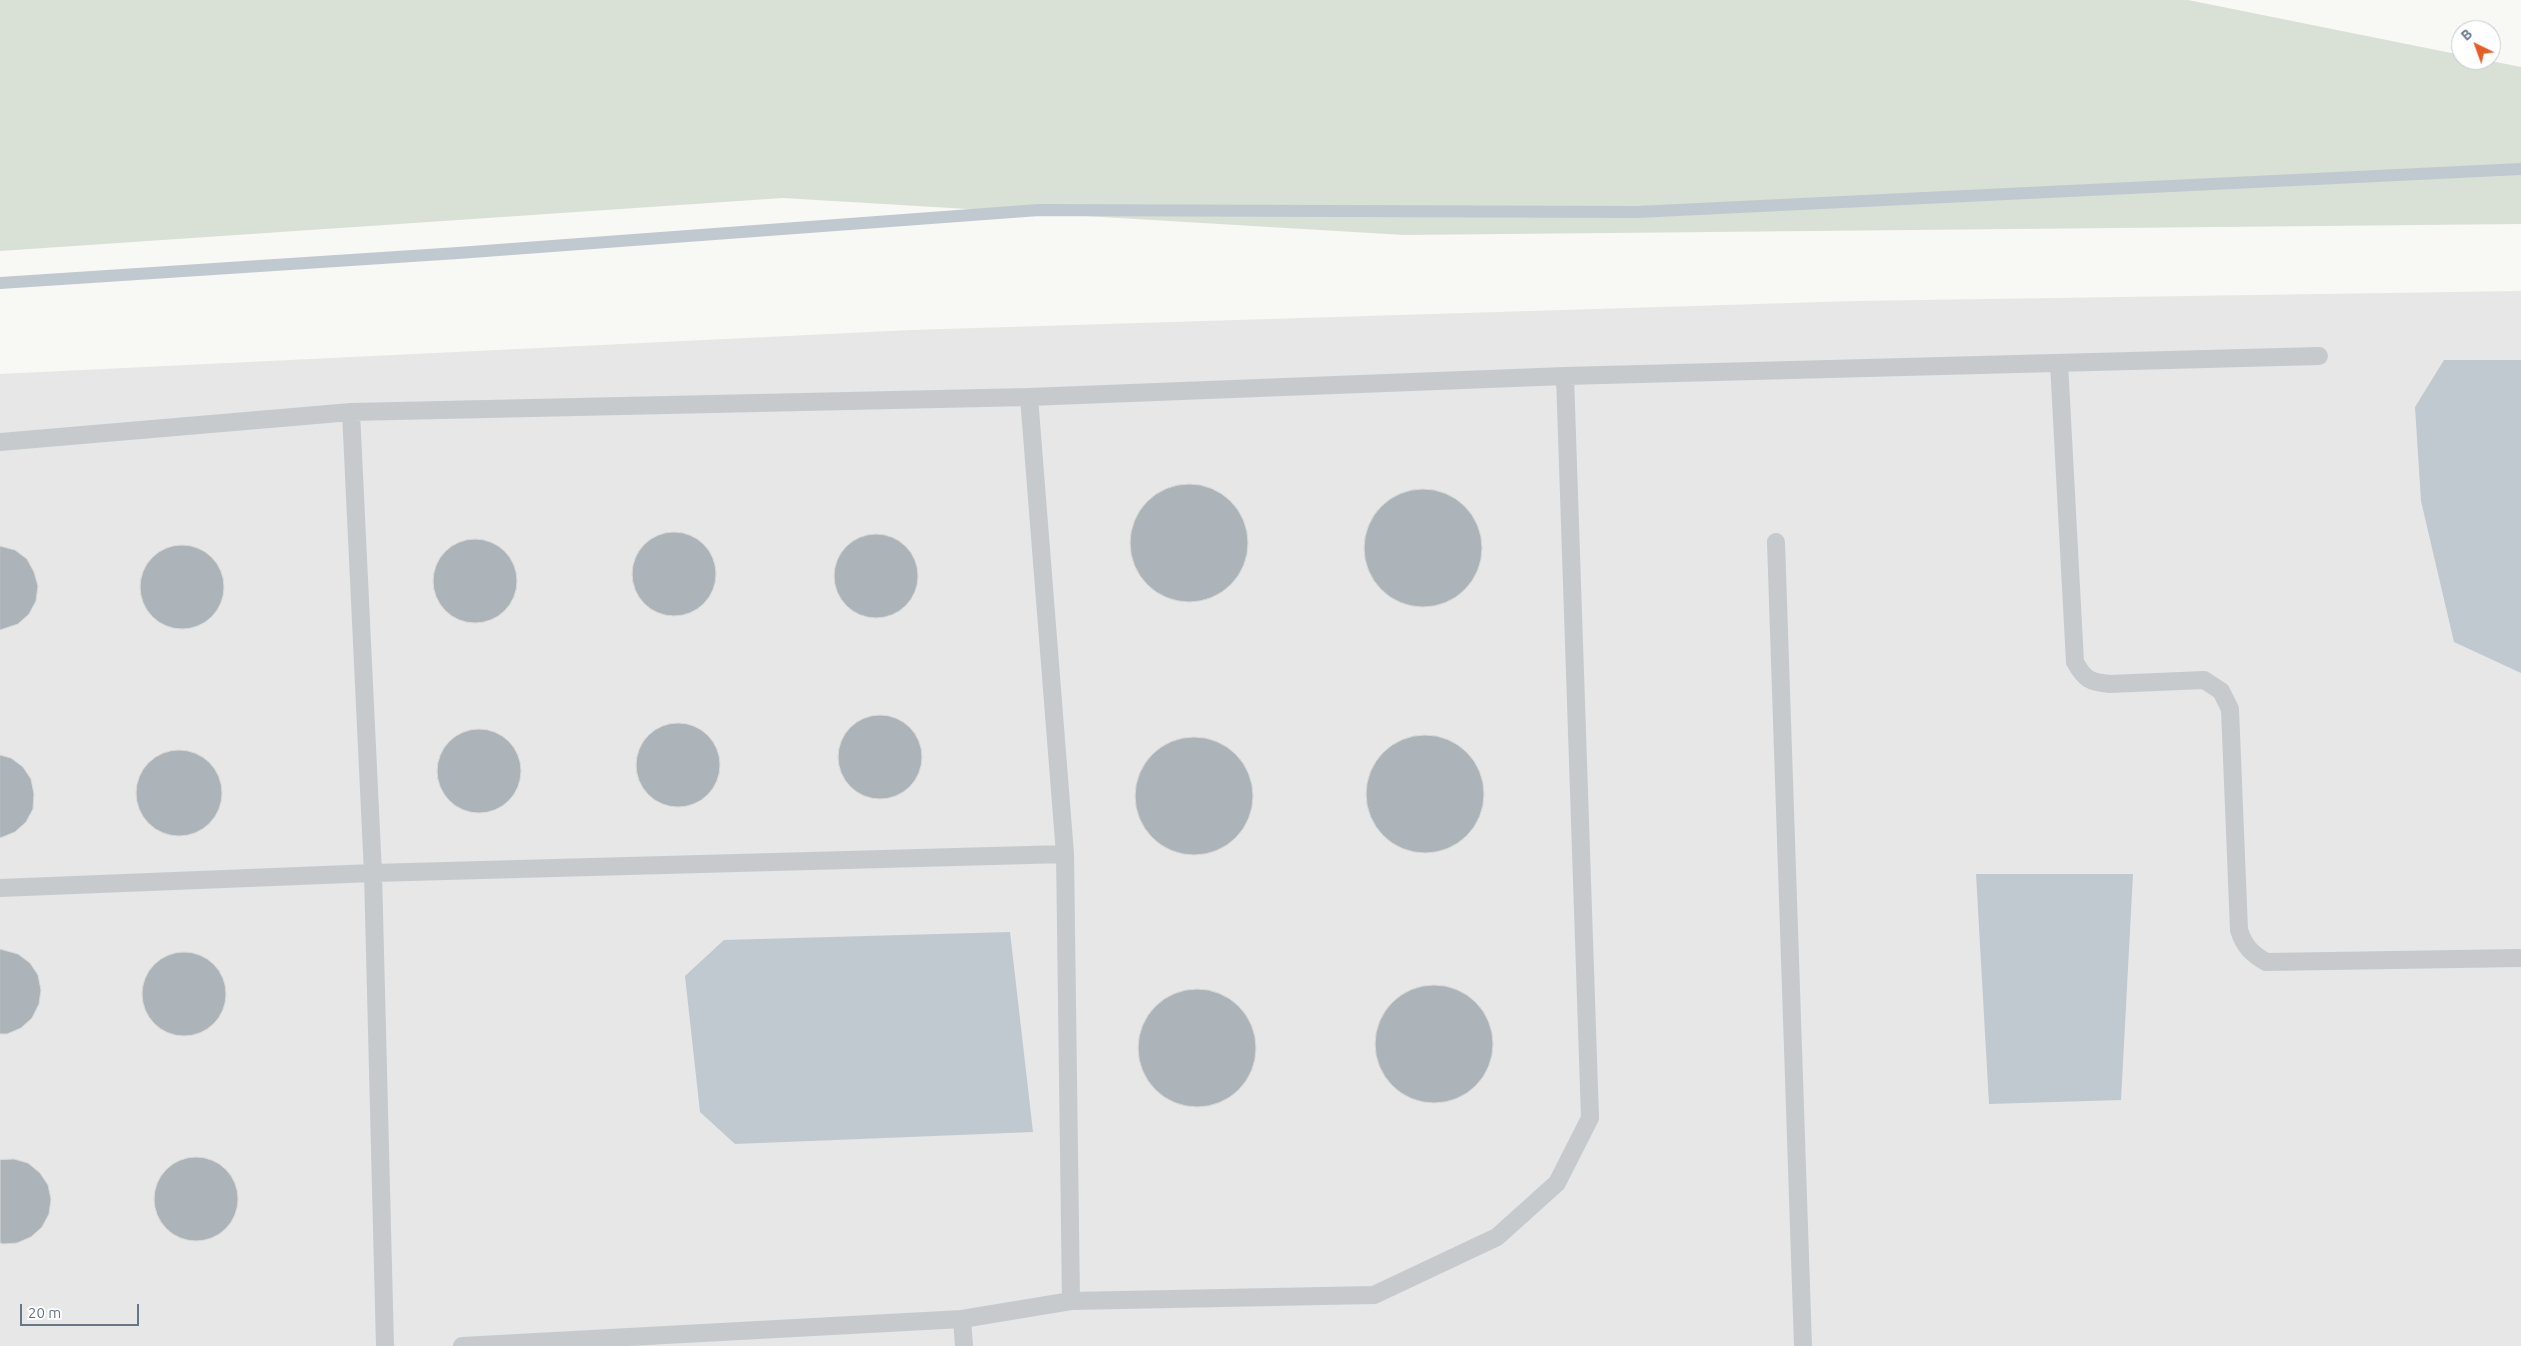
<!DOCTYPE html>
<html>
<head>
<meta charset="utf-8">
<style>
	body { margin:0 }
	#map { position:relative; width:2521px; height:1346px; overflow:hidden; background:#f8f8f5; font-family:Ubuntu,sans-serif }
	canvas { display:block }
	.north { position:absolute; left:2451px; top:20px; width:50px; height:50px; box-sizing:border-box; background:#fff; border:1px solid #c2c9cf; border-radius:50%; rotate:318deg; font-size:14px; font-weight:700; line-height:20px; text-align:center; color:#667787 }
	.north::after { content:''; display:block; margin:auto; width:18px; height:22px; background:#e65e27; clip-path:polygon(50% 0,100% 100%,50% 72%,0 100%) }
	.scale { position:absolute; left:20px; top:1304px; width:119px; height:22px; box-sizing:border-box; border:2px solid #667787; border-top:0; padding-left:6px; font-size:15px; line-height:18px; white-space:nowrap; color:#667787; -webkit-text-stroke:4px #fff; paint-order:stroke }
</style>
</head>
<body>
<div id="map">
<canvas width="2521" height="1346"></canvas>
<div class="north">B</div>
<div class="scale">20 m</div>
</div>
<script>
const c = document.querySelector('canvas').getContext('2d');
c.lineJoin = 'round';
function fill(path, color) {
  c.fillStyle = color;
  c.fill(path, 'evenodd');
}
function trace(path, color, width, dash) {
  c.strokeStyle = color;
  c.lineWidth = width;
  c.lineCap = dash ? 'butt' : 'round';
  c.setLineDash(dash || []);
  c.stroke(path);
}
fill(new Path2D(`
	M2521 291V1346H0V374L912 330 1856 301Z`), '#e6e7e6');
fill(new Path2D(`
	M0 0H2188L2461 55V60H2486L2521 67V224L1404 235 783 198 0 251Z`), '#d9e0d6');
fill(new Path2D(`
	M2444 360H2521V673L2454 642 2421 501 2415 407Z
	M1976 874H2133L2121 1100 1989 1104Z
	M1010 932 1033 1132 735 1144 700 1112 685 976 724 940Z`), '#c0c9cf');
trace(new Path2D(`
	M0 283 458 253 1039 210 1637 212 2521 169`), '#c0c9cf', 12);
const building = new Path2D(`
	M1130 543a59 59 0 1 1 118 0a59 59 0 1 1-118 0Z
	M1364 548a59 59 0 1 1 118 0a59 59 0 1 1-118 0Z
	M632 574a42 42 0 1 1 84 0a42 42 0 1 1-84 0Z
	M834 576a42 42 0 1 1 84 0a42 42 0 1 1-84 0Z
	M433 581a42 42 0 1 1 84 0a42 42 0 1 1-84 0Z
	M140 587a42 42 0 1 1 84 0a42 42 0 1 1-84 0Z
	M0 546 15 550 27 559 34 572 38 586 36 601 29 614 18 624 0 630Z
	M838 757a42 42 0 1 1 84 0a42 42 0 1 1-84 0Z
	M636 765a42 42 0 1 1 84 0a42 42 0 1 1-84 0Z
	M437 771a42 42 0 1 1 84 0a42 42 0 1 1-84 0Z
	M1366 794a59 59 0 1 1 118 0a59 59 0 1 1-118 0Z
	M1135 796a59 59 0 1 1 118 0a59 59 0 1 1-118 0Z
	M136 793a43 43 0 1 1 86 0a43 43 0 1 1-86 0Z
	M0 755 11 758 23 767 31 779 34 794 33 809 26 822 15 832 0 838Z
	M0 949 18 954 30 963 38 975 41 990 39 1004 32 1018 21 1028 7 1034H0Z
	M142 994a42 42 0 1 1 84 0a42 42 0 1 1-84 0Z
	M1375 1044a59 59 0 1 1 118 0a59 59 0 1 1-118 0Z
	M1138 1048a59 59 0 1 1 118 0a59 59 0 1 1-118 0Z
	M154 1199a42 42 0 1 1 84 0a42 42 0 1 1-84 0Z
	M14 1159 28 1163 40 1173 48 1185 51 1199 49 1214 42 1227 31 1237 17 1243 3 1244 0 1243V1160Z`);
fill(building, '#acb4ba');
trace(building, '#d9dad7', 1);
trace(new Path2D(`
	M2059 363 2075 662C2085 680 2090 682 2110 684L2204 680 2221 691 2230 709 2239 930C2244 946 2252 954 2266 962L2521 958
	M1029 397 1065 854 1071 1301
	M351 412 373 873 385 1346
	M0 442 351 412 1029 397 1565 376 2319 356
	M1776 542 1803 1346
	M0 888 373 873 1065 854
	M962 1319 964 1346
	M462 1346 962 1319 1071 1301 1374 1295 1497 1237 1557 1183 1590 1118 1565 376`), '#c6cacd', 18);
</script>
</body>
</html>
